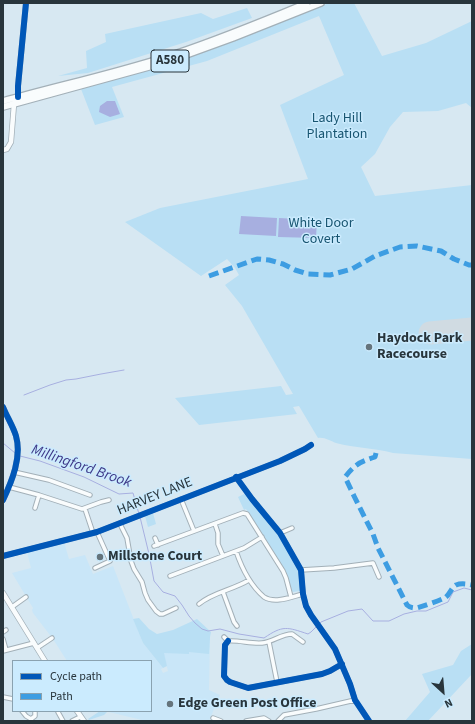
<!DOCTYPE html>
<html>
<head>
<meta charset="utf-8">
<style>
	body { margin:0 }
	#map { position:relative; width:475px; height:724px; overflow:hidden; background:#d7e8f2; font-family:"Source Sans 3",sans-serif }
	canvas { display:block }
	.frame { position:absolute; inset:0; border:4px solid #28353c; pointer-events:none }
	.legend { position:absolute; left:12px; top:660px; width:140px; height:52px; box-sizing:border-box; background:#cbebfe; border:1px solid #8aa2b0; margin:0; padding:5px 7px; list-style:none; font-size:12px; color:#28353c }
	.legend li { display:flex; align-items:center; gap:8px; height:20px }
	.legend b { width:20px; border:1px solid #8aa2b0 }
	.north { position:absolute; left:423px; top:672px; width:40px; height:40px; -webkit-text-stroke:3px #cbebfe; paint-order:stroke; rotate:154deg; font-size:11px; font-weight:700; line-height:16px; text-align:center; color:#28353c }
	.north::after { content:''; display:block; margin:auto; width:14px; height:18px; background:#28353c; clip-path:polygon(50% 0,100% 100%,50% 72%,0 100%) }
</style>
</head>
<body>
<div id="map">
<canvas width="475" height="724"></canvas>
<div class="frame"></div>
<ul class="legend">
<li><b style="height:5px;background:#0057b8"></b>Cycle path</li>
<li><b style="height:5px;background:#3d9de2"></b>Path</li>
</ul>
<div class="north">N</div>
</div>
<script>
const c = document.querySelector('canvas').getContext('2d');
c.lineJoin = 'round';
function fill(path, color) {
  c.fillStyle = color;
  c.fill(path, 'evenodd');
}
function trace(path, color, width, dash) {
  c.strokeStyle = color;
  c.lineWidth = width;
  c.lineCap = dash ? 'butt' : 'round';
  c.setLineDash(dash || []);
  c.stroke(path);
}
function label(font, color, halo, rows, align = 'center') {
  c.font = font + ' "Source Sans 3",sans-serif';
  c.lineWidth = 3;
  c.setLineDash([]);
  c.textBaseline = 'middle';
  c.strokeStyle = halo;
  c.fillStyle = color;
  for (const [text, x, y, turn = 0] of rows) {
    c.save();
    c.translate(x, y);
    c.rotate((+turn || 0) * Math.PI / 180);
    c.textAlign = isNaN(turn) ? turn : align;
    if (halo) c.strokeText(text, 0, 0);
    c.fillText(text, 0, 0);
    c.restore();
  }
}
fill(new Path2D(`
	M64 542 69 559 85 555 93 574 113 566 143 643 163 668 161 669 163 673 168 671 160 640 210 637 209 690 220 695 209 721H146L105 711H151V661H67L53 639 33 613 32 610 33 608 12 573 31 568 27 552Z`), '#c9e6f8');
fill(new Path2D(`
	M329 3H354L382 56 426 43 472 21V108L466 103 438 111 403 112 390 127 375 154 361 167 375 196 472 185V459L393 453C374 448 355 448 336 443 330 441 325 437 318 438L299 406 293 407 297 414 199 425 175 398 281 386 286 395 293 394 242 306 225 285 239 275 235 268 227 259 201 276 125 222 160 208 308 179 280 105 344 75 319 16 207 61 112 87 124 117 95 125 81 89 204 52Z
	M247 8 252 18 186 42 88 73 58 76 87 68 86 51 106 42 105 34 201 13 213 19Z
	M244 494 246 495 280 534 288 549 289 555 293 560 294 563C303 570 301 580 301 590L300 591 293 592 292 591 285 570 246 509 244 510 238 497Z
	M153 513 156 524 148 527 145 516Z
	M139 618 149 629 157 634 173 630 197 619 211 632 210 637 209 654 189 652V654L164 653 167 666 163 668 143 643 133 619Z
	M472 644V674L428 721H405L430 692 422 674 453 665 461 651Z
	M100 711 107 712 104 715 89 720 88 719Z`), '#b9dff4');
fill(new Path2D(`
	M107 101H115L120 114 110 117 99 112 100 106Z
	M241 216 277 218 276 236 239 234Z
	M279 218 317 220 316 238 278 237Z`), '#a7afe0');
trace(new Path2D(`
	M24 395 50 385 66 380 76 379 101 374 124 370
	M3 443 15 453
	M20 456 40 461 84 477 119 494 133 493 139 514
	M140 517 149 554 154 581 163 592 175 596 182 605 189 616 195 623 202 629 208 631 220 629 239 634 264 638C283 625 287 627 308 634L311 632 321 622 348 611 362 609 373 621H389L404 614 417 611H426L448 602 453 592 464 588 472 590`), '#a7afe0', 1);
trace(new Path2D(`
	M430 333 472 329`), '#d0dbe2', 23);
const minor = new Path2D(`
	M14 472 49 480 90 495
	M236 477 252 499 280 533 301 570 303 594 306 606 311 615 335 649 350 684 355 700 369 721
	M9 487 39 495 82 509 101 502 109 500
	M181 499 194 531
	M35 508 39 495
	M85 509 92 530
	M120 524 127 538 131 561 134 569 142 582 145 593 148 600 156 611 160 614H163L176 608
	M215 524 218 533V544L223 556
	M280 533 292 528
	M155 538 158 545
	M154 546 243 513 247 514 283 571 286 578 291 597
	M236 551C242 569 250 585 264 597 275 604 291 597 303 594
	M3 556 97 532 280 461 305 449 311 445
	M95 568 110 561 97 532
	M301 570 334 568 373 563 379 577
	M170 576 244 548 262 537
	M223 592 234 622 237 626
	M199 604C213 592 233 590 249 580
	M12 607 26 597
	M3 632 6 630
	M224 637 228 641C239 640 251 644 262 643 273 642 281 634 292 634L303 642
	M3 639 6 650
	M228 641 225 645 224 676 227 680 230 682 248 688 322 674 330 671 342 664
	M269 642 277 682
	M37 648 52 638
	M3 651 34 643
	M3 697 13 699
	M22 711 26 716 31 719 35 716V711
	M58 712 63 721
	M213 718 221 721
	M72 721 80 717
	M246 721 264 718 269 721
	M278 721 284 715 316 709 355 700`);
const tertiary = new Path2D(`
	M18 97V86L26 3
	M3 150 7 149 11 142 14 104
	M3 407C7 417 13 426 16 436 22 457 12 481 3 500
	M3 593 45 661
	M77 711 84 721`);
const trunk = new Path2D(`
	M3 101C57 86 111 74 165 57 213 42 260 22 307 3
	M3 107 167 62 233 38 321 3`);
trace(minor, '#a3b0b8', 5.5);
trace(tertiary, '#a3b0b8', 6);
trace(trunk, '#a3b0b8', 8);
trace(minor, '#f9fcfd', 3.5);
trace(tertiary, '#f9fcfd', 4.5);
trace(trunk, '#f9fcfd', 5.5);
trace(new Path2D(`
	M209 276 257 259 269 260 283 264 295 270 308 274 330 275 352 269 375 256 400 247 417 246 441 251 454 259 469 265H472
	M376 453 375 457C360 462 355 464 345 477L354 496 373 534 378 548 407 605C409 607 412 608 416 608 418 608 444 599 446 597 450 594 451 588 456 585 461 583 467 584 472 585`), '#3d9de2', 5, [10, 5]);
trace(new Path2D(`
	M18 97V86L26 3
	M3 407C7 417 13 426 16 436 22 457 12 481 3 500
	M236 477 252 499 280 533 301 570 303 594 306 606 311 615 335 649 350 684 355 700 369 721
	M3 556 97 532 280 461 305 449 311 445
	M228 641 225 645 224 676 227 680 230 682 248 688 322 674 330 671 342 664`), '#0057b8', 6);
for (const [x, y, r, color] of [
	[369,347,4,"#65747c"],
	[100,557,4,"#65747c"],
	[170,704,4,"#65747c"]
]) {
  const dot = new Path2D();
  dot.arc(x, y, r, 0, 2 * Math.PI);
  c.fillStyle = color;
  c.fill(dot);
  trace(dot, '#cbebfe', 1.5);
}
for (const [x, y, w] of [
	[170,61,38]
]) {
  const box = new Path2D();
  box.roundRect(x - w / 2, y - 11, w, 22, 3);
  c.fillStyle = '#cbebfe';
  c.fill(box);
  trace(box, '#28353c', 1);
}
label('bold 13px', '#28353c', null, [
	["A580",170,61]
]);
label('14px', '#185571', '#cbebfe', [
	["Lady Hill",337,119],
	["Plantation",337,135],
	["White Door",321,224],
	["Covert",321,240]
]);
label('bold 14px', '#28353c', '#cbebfe', [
	["Haydock Park",377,339],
	["Racecourse",377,355],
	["Millstone Court",108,557],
	["Edge Green Post Office",178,704]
], 'left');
label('14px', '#28353c', '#cbebfe', [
	["HARVEY LANE",155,497,-22]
]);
label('italic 15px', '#3e3988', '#cbebfe', [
	["Millingford Brook",81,467,19]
]);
</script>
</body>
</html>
